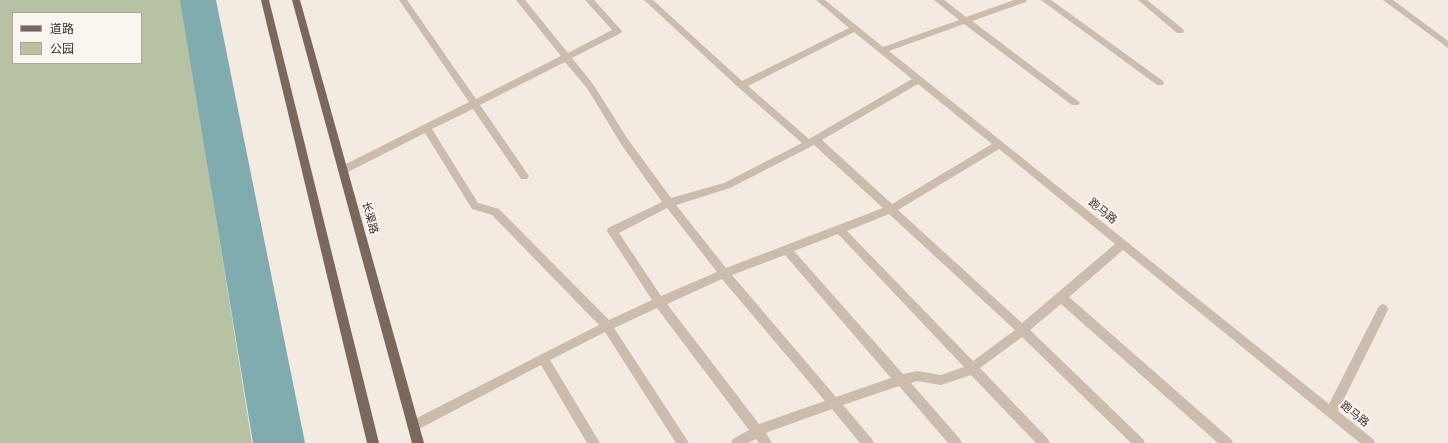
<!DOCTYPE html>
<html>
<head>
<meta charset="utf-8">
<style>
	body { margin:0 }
	#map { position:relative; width:1448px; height:443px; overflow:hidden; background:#f3ebe1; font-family:"Source Sans 3","Noto Sans SC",sans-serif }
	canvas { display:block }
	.legend { position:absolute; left:12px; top:12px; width:130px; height:52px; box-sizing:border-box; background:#faf5ee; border:1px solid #ada6a0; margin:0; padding:5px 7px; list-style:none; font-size:12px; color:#3a302b }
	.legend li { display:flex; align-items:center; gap:8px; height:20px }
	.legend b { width:20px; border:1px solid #ada6a0 }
</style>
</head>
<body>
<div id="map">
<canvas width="1448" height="443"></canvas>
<ul class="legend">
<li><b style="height:5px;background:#7b685d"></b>道路</li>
<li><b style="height:11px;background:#b6c2a1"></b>公园</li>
</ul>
</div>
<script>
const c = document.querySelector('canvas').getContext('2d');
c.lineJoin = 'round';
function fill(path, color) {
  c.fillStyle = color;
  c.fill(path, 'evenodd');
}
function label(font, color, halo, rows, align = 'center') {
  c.font = font + ' "Source Sans 3","Noto Sans SC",sans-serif';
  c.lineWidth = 4;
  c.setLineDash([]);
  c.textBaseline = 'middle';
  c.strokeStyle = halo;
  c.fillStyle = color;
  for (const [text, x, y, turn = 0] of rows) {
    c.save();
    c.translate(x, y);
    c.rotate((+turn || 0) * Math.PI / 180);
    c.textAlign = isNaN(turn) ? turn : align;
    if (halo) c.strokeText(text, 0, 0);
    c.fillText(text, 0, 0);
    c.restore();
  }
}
fill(new Path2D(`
	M0 0H181L252 443H0ZM13 13H141V63H13Z`), '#b6c2a1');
fill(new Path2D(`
	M180 0H216L305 443H253Z`), '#81acaf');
fill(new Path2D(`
	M399 0H407L476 99 561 56 516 0H525L568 53 612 30 585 0H594L622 31 621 33 572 58 593 84 627 138 671 198 724 183 802 143 738 87 644 0H653L742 81 849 28 816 0H825L883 47 959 20 934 0H944L966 17 1014 0H1027L1026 2 972 21 1078 101 1080 103 1078 105H1072L964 24 889 51 1329 404 1379 306 1383 304 1387 306 1388 309 1387 312 1338 411 1373 439 1375 443H1360L1123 250 1069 297 1231 439 1233 443H1218L1061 304 1030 330 1143 439 1145 443H1131L1022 337 980 368 1048 439 1050 443H1036L971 375 941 385 917 381 911 383 960 439 962 443H948L899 386 843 405 872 439 874 443H860L832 409 768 432 766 433 772 443H759L756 439 748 443H731L733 439 749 430 657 308 614 328 689 443H676L605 332 550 360 600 443H587L541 365 417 430 413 432 409 430 407 426 409 422 599 325 492 215 472 209 425 133 346 173H340L338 170 340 167 469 102ZM854 32 912 79 809 139 748 86ZM565 62 587 88 621 144 662 202 608 228 607 231 652 300 609 320 499 209 478 203 432 129 473 109 521 179H527L529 176 527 173 480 105ZM918 84 992 144 892 204 822 140ZM814 145 883 208 726 268 676 205 730 188ZM999 149 1115 244 1022 323 898 210ZM667 208 717 272 661 296 619 233ZM889 214 1015 330 973 361 847 231ZM838 234 964 367 941 375 917 371 903 374 794 251ZM785 255 891 378 836 397 732 275ZM722 279 825 401 759 424 667 304Z
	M1041 0H1051L1163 81 1164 83 1163 85H1157Z
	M1138 0H1147L1183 29 1184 31 1183 33H1177Z
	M1383 0H1393L1448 41V48Z`), '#cbbcad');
fill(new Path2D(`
	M261 0H269L379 443H367Z
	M292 0H300L424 443H412Z`), '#7b685d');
label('11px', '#3a302b', '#faf5ee', [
	["跑马路",1102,212,39],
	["长渠路",369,218,75],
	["跑马路",1354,415,39]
]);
</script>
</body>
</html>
